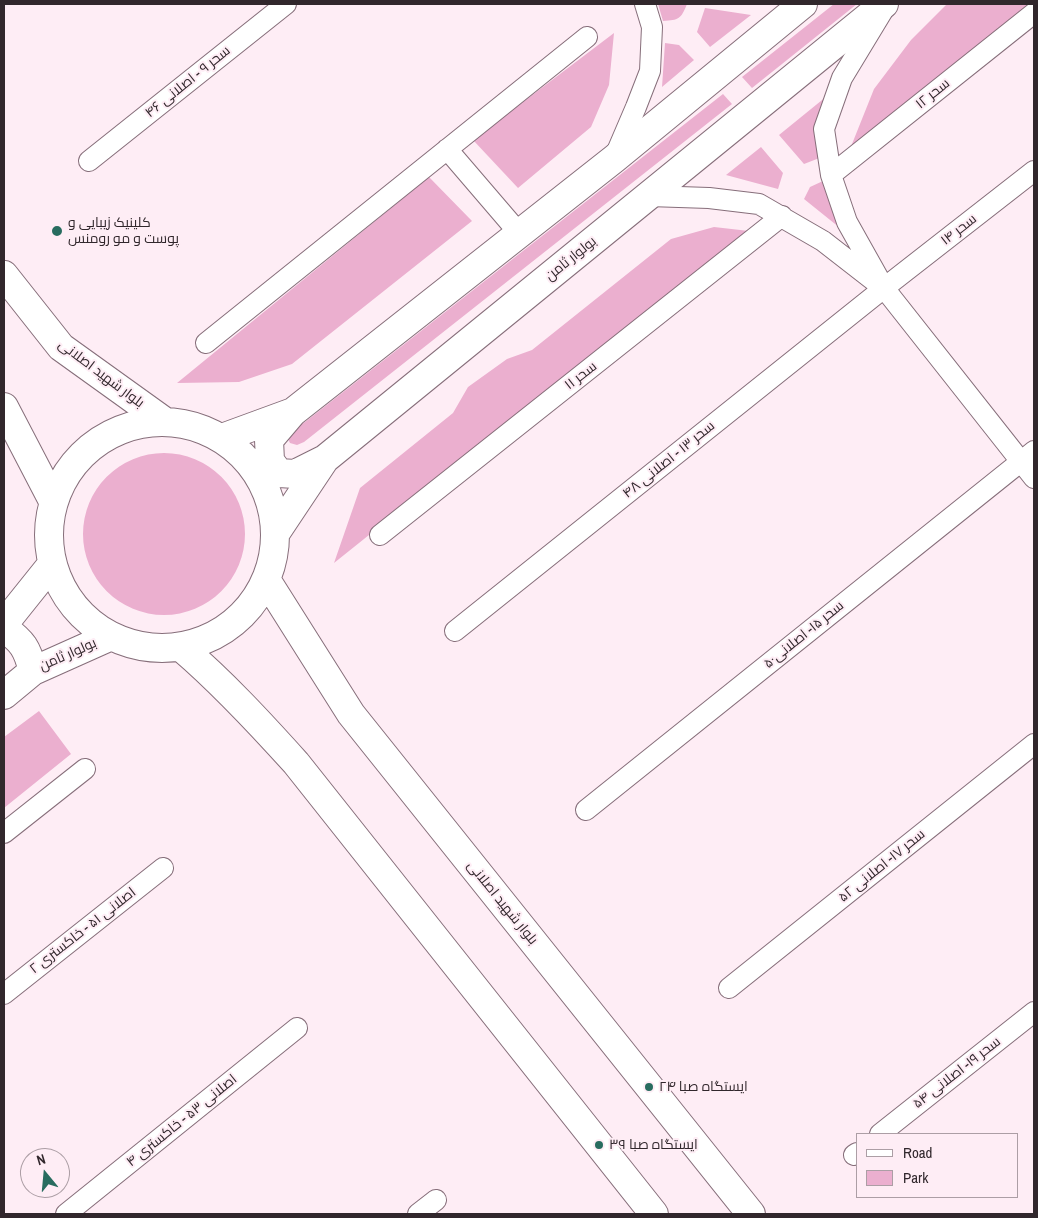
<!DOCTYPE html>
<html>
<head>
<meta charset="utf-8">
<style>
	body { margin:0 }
	#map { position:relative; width:1038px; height:1218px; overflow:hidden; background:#feedf5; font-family:"Archivo Narrow",sans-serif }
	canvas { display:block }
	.frame { position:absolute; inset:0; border:5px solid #31272c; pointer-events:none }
	.legend { position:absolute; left:856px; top:1133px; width:162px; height:65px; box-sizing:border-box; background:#feedf5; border:1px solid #ac9ea5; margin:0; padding:6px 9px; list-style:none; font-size:15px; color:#31272c }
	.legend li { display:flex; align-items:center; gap:10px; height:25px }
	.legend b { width:25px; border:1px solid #ac9ea5 }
	.north { position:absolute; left:20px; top:1148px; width:50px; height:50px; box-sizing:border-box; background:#feedf5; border:1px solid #ac9ea5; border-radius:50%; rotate:343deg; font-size:14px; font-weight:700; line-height:20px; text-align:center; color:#31272c }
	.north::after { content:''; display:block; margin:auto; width:18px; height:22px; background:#286c5f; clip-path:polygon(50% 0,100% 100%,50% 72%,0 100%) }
</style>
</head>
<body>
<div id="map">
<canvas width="1038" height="1218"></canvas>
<div class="frame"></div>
<ul class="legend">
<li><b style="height:6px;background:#fff"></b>Road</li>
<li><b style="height:14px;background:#ebafcf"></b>Park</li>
</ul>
<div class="north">N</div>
</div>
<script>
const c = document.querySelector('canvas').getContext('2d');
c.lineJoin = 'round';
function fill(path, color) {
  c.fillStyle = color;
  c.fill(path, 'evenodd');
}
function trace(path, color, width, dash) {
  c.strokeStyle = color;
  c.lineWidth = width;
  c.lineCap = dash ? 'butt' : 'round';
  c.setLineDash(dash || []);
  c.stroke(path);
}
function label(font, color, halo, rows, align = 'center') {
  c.font = font + ' "Archivo Narrow",Cairo,sans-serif';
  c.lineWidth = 4;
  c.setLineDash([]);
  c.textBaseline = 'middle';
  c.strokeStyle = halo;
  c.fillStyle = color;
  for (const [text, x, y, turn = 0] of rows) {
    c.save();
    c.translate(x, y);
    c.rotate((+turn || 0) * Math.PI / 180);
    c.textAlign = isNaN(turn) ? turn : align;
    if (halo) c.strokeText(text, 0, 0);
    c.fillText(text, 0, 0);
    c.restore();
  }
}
fill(new Path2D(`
	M658 4H687C681 19 679 20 663 21Z
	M834 4H857L752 88 742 77Z
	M947 4H1034L848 154 874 89 911 40Z
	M705 8 751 15 710 47 697 32Z
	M614 33 609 85 591 127 518 188 473 140Z
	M665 43 679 45 694 60 662 87Z
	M723 94 732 104 304 442 297 445 290 443 287 437 292 429 305 422Z
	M827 96 822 157 804 164 779 135Z
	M761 147 783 173 778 189 726 175Z
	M429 177 472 221 292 364 239 382 177 383Z
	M823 181 850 236 804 199 810 187Z
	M714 227 749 231 334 563 360 488 453 413 468 387 507 359 532 350 671 239Z
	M83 534a81 81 0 1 1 162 0a81 81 0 1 1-162 0Z
	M39 711 71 754 4 808V737Z`), '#ebafcf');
const street = new Path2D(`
	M882 12 842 78 824 129 831 175 847 222 884 288 1034 478
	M447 149 519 233
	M615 156 636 107 650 71 652 27 645 4
	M89 161 286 4
	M831 175 1034 13
	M649 196 709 198 759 204 823 241 877 283
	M206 343 587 37
	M380 535 782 216
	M455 631 884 288 1034 171
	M586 810 1034 451
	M4 833 85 769
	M729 988 1034 744
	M4 994 163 868
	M880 1134 1034 1012
	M854 1155 857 1153
	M66 1214 297 1028
	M418 1214 436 1200`);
const secondary = new Path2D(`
	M4 275 61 347 164 421
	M4 407 53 501
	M292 413 269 440 270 461 279 473 295 474 325 459
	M49 535a113 113 0 1 1 226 0a113 113 0 1 1-226 0Z
	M222 438 293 412 614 159 803 4
	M277 531 325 459 884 4
	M267 581 351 714 751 1214
	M4 624 52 564
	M4 628C23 642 27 648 33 671
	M182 648C223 683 260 723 296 763L654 1214
	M4 695 33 671 109 637`);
trace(street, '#866e7a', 22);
trace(secondary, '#866e7a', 30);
trace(street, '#fff', 20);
trace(secondary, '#fff', 28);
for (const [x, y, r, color] of [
	[57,231,6,"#286c5f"],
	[649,1087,5,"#286c5f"],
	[599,1145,5,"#286c5f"]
]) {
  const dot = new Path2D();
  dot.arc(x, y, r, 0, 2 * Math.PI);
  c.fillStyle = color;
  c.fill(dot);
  trace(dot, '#feedf5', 2);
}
label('14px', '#31272c', '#feedf5', [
	["سحر ۹ - اصلانی ۴۶",188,82,-39],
	["سحر ۱۲",933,94,-39],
	["سحر ۱۴",959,230,-38],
	["بولوار ثامن",571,259,-39],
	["بلوار شهید اصلانی",101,374,37],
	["سحر ۱۱",581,376,-38],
	["سحر ۱۳ - اصلانی ۴۸",669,460,-39],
	["سحر ۱۵- اصلانی۵۰",804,635,-39],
	["بولوار ثامن",68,655,-24],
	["سحر ۱۷- اصلانی ۵۲",882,866,-39],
	["بلوار شهید اصلانی",502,903,51],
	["اصلانی ۵۱ - خاکستری ۲",83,931,-38],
	["سحر ۱۹- اصلانی ۵۴",957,1073,-38],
	["اصلانی ۵۳ - خاکستری ۴",182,1121,-39]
]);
label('14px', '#31272c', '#feedf5', [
	["کلینیک زیبایی و",68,223],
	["پوست و مو رومنس",68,239],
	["ایستگاه صبا ۲۴",659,1087],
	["ایستگاه صبا ۳۹",609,1145]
], 'left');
</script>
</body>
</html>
